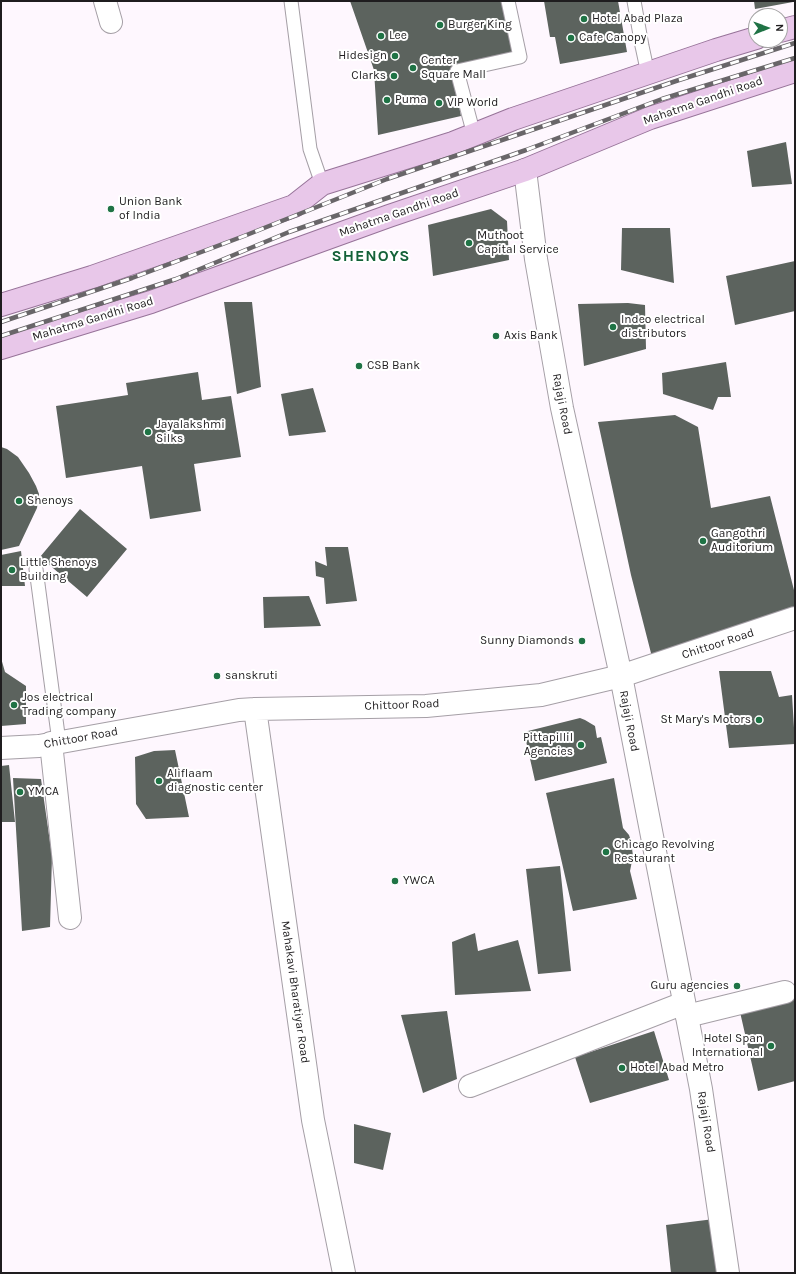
<!DOCTYPE html>
<html>
<head>
<meta charset="utf-8">
<style>
	body { margin:0 }
	#map { position:relative; width:796px; height:1274px; overflow:hidden; background:#fef7fe; font-family:Karla,sans-serif }
	canvas { display:block }
	.frame { position:absolute; inset:0; border:2px solid #1f1d1f; pointer-events:none }
	.north { position:absolute; left:748px; top:8px; width:40px; height:40px; box-sizing:border-box; background:#fff; border:1px solid #a5a5a5; border-radius:50%; rotate:89deg; font-size:11px; font-weight:700; line-height:16px; text-align:center; color:#1f1d1f }
	.north::after { content:''; display:block; margin:auto; width:14px; height:18px; background:#1f7345; clip-path:polygon(50% 0,100% 100%,50% 72%,0 100%) }
</style>
</head>
<body>
<div id="map">
<canvas width="796" height="1274"></canvas>
<div class="frame"></div>
<div class="north">N</div>
</div>
<script>
const c = document.querySelector('canvas').getContext('2d');
c.lineJoin = 'round';
function fill(path, color) {
  c.fillStyle = color;
  c.fill(path, 'evenodd');
}
function trace(path, color, width, dash) {
  c.strokeStyle = color;
  c.lineWidth = width;
  c.lineCap = dash ? 'butt' : 'round';
  c.setLineDash(dash || []);
  c.stroke(path);
}
function label(font, color, halo, rows, align = 'center') {
  c.font = font + ' Karla,sans-serif';
  c.lineWidth = 4;
  c.setLineDash([]);
  c.textBaseline = 'middle';
  c.strokeStyle = halo;
  c.fillStyle = color;
  for (const [text, x, y, turn = 0] of rows) {
    c.save();
    c.translate(x, y);
    c.rotate((+turn || 0) * Math.PI / 180);
    c.textAlign = isNaN(turn) ? turn : align;
    if (halo) c.strokeText(text, 0, 0);
    c.fillText(text, 0, 0);
    c.restore();
  }
}
fill(new Path2D(`
	M350 1H503L513 55 452 65 461 116 378 135 374 70Z
	M544 1H618L627 52 560 64 555 37H550Z
	M754 1H793V2L755 9Z
	M786 142 792 184 752 187 747 151Z
	M491 209 507 221 509 260 433 276 428 225Z
	M622 228H670L674 283 621 270Z
	M795 261V311L735 325 726 276Z
	M224 302H252L261 387 237 394Z
	M628 303 645 305 646 349 584 366 578 304Z
	M726 362 731 397H718L713 410 663 394 662 373Z
	M198 372 202 400 231 396 241 457 194 464 201 511 150 519 142 466 66 478 56 406 128 395 126 383Z
	M313 388 326 432 289 436 281 394Z
	M675 415 698 427 711 508 770 496 795 594V610L652 657 631 575 598 422Z
	M1 447 7 449 18 457 29 473 36 486 39 494 37 508 19 546 1 550Z
	M80 509 127 549 87 597 40 557Z
	M325 547H348L357 601 326 604 324 578 316 576 315 561 327 566Z
	M21 551 25 586H1V555Z
	M309 596 321 626 264 628 263 597Z
	M1 658 5 672 26 686V724L1 726Z
	M719 671H771L779 697 792 695 795 744 729 748Z
	M580 718 585 720 595 726 597 738 601 737 607 763 535 781 524 732Z
	M175 750 189 817 146 819 136 804 135 757 154 751Z
	M9 765 15 822H1V766Z
	M13 778 41 779 52 856 50 927 22 931Z
	M614 778 623 828 629 835 631 841 633 856 630 871 637 899 573 911 546 793Z
	M560 866 571 971 538 974 526 869Z
	M475 933 478 951 518 940 531 991 455 995 452 942Z
	M795 997V1081L758 1091 740 1012Z
	M447 1011 457 1079 423 1093 401 1015Z
	M654 1031 669 1080 590 1103 575 1057Z
	M354 1124 391 1133 383 1170 354 1163Z
	M714 1219 720 1273H671L666 1225Z`), '#5c635e');
const lane = new Path2D(`
	M291 1 310 149 322 184
	M634 1 642 46 648 74
	M474 135 457 71 520 57 508 1
	M36 569 59 742`);
const street = new Path2D(`
	M105 1 111 22
	M51 743 70 918
	M687 1016 785 992
	M470 1086 684 1003`);
const secondary = new Path2D(`
	M525 170 536 259 562 408 621 676 701 1089 728 1273
	M255 709 313 1120 344 1273
	M1 748 39 746 239 710 255 709 426 706 541 695 621 676 795 618`);
const primary = new Path2D(`
	M780 31 795 27
	M1 305 92 277 294 206 322 184 453 143 513 119 716 50 756 38
	M1 348 151 302 389 216 525 170 650 118 795 71`);
trace(lane, '#a59fa6', 15);
trace(street, '#a59fa6', 24);
trace(secondary, '#a59fa6', 24);
trace(primary, '#977399', 24);
trace(lane, '#fff', 13);
trace(street, '#fff', 22);
trace(secondary, '#fff', 22);
trace(primary, '#e8c7e9', 22);
const rail = new Path2D(`
	M1 322 132 278 244 236 387 179 679 80 795 43
	M1 336 176 279 289 232 526 150 662 99 795 58`);
trace(rail, '#696669', 4.5);
trace(rail, '#fff', 3, [9]);
for (const [x, y, r, color] of [
	[584,19,4,"#1f7345"],
	[440,25,4,"#1f7345"],
	[381,36,4,"#1f7345"],
	[571,38,4,"#1f7345"],
	[395,56,4,"#1f7345"],
	[413,68,4,"#1f7345"],
	[394,76,4,"#1f7345"],
	[387,100,4,"#1f7345"],
	[439,103,4,"#1f7345"],
	[111,209,4,"#1f7345"],
	[469,243,4,"#1f7345"],
	[613,327,4,"#1f7345"],
	[496,336,4,"#1f7345"],
	[359,366,4,"#1f7345"],
	[148,432,4,"#1f7345"],
	[19,501,4,"#1f7345"],
	[703,541,4,"#1f7345"],
	[12,570,4,"#1f7345"],
	[582,641,4,"#1f7345"],
	[217,676,4,"#1f7345"],
	[14,705,4,"#1f7345"],
	[759,720,4,"#1f7345"],
	[581,745,4,"#1f7345"],
	[159,781,4,"#1f7345"],
	[20,792,4,"#1f7345"],
	[606,852,4,"#1f7345"],
	[395,881,4,"#1f7345"],
	[737,986,4,"#1f7345"],
	[771,1046,4,"#1f7345"],
	[622,1068,4,"#1f7345"]
]) {
  const dot = new Path2D();
  dot.arc(x, y, r, 0, 2 * Math.PI);
  c.fillStyle = color;
  c.fill(dot);
  trace(dot, '#fff', 1.5);
}
label('12px', '#1f1d1f', '#fff', [
	["Hotel Abad Plaza",592,19],
	["Burger King",448,25],
	["Lee",389,36],
	["Cafe Canopy",579,38],
	["Hidesign",387,56,"right"],
	["Center",421,61],
	["Square Mall",421,75],
	["Clarks",386,76,"right"],
	["Puma",395,100],
	["VIP World",447,103],
	["Union Bank",119,202],
	["of India",119,216],
	["Muthoot",477,236],
	["Capital Service",477,250],
	["Indeo electrical",621,320],
	["distributors",621,334],
	["Axis Bank",504,336],
	["CSB Bank",367,366],
	["Jayalakshmi",156,425],
	["Silks",156,439],
	["Shenoys",27,501],
	["Gangothri",711,534],
	["Auditorium",711,548],
	["Little Shenoys",20,563],
	["Building",20,577],
	["Sunny Diamonds",574,641,"right"],
	["sanskruti",225,676],
	["Jos electrical",22,698],
	["Trading company",22,712],
	["St Mary's Motors",751,720,"right"],
	["Pittapillil",573,738,"right"],
	["Agencies",573,752,"right"],
	["Aliflaam",167,774],
	["diagnostic center",167,788],
	["YMCA",28,792],
	["Chicago Revolving",614,845],
	["Restaurant",614,859],
	["YWCA",403,881],
	["Guru agencies",729,986,"right"],
	["Hotel Span",763,1039,"right"],
	["International",763,1053,"right"],
	["Hotel Abad Metro",630,1068]
], 'left');
label('12px', '#1f1d1f', '#fff', [
	["Mahatma Gandhi Road",703,101,-19],
	["Mahatma Gandhi Road",399,213,-19],
	["Mahatma Gandhi Road",93,319,-17],
	["Rajaji Road",562,404,79],
	["Chittoor Road",718,644,-18],
	["Chittoor Road",402,705,-2],
	["Rajaji Road",629,721,79],
	["Chittoor Road",81,738,-10],
	["Mahakavi Bharatiyar Road",295,992,82],
	["Rajaji Road",706,1122,81]
]);
c.letterSpacing = '1px';
label('bold 16px', '#136238', '#fff', [
	["SHENOYS",371,256]
]);
c.letterSpacing = '0px';
</script>
</body>
</html>
